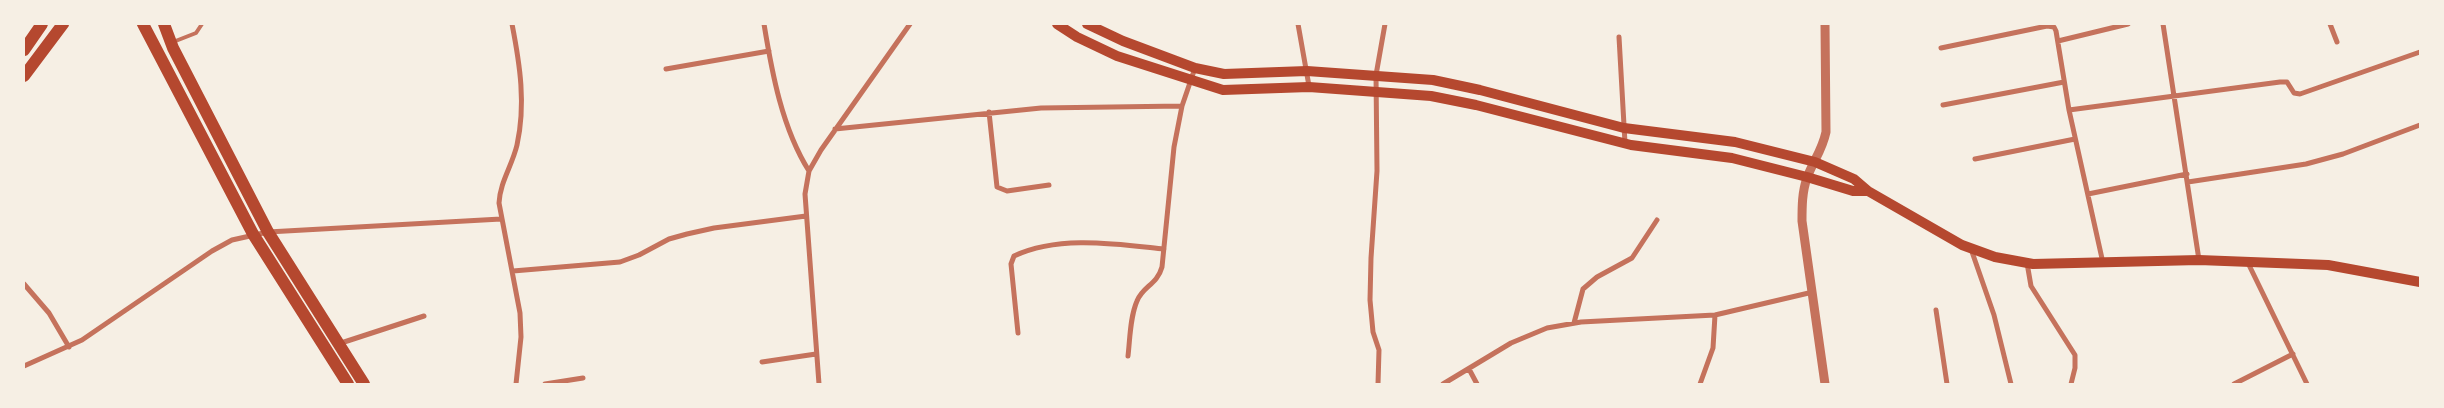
<!DOCTYPE html>
<html>
<head>
<meta charset="utf-8">
<style>
	body { margin:0 }
	#map { position:relative; width:2444px; height:408px; overflow:hidden; background:#f6efe4; font-family:"Nunito Sans",sans-serif }
	canvas { display:block }
	.frame { position:absolute; inset:0; border:25px solid #f6efe4; pointer-events:none }
</style>
</head>
<body>
<div id="map">
<canvas width="2444" height="408"></canvas>
<div class="frame"></div>
</div>
<script>
const c = document.querySelector('canvas').getContext('2d');
c.lineJoin = 'round';
function trace(path, color, width, dash) {
  c.strokeStyle = color;
  c.lineWidth = width;
  c.lineCap = dash ? 'butt' : 'round';
  c.setLineDash(dash || []);
  c.stroke(path);
}
trace(new Path2D(`
	M173 42 196 33 202 24`), '#c5725c', 4);
trace(new Path2D(`
	M512 24C520 65 526 104 517 145 512 166 500 182 499 203L520 313 521 337 516 384
	M764 24C772 73 782 128 809 171
	M1298 24 1309 86
	M2047 24V26L2054 27 2056 31 2069 110 2103 263
	M2163 24 2199 260
	M2330 24 2337 42
	M1619 37 1625 143
	M2058 41 2128 24
	M1941 48 2047 26
	M666 69 769 51
	M1943 105 2064 82
	M2069 110 2280 82H2287L2294 93 2300 94 2420 52
	M989 112 997 187 1007 191 1049 185
	M835 129 1041 108 1182 106 1195 68
	M1975 159 2075 139
	M2188 182 2306 164 2343 154 2420 125
	M2088 194 2187 174
	M1971 249 1994 315 2011 384
	M2027 263 2031 286 2075 355V368L2071 384
	M2248 263 2307 384
	M513 271 620 262 639 255 669 239 687 234 714 228 806 216
	M24 284 49 313 69 347
	M1936 310 1947 384
	M1574 323 1583 289 1597 277 1632 258 1657 220
	M1018 333 1011 264 1014 256C1059 235 1116 244 1164 249
	M338 344 424 316
	M1128 356C1130 339 1130 317 1137 301 1143 286 1157 285 1162 267L1174 147 1182 106
	M762 362 816 354
	M24 366 82 340 212 251 232 240 268 232 501 219
	M1469 369 1477 384
	M545 384 583 378
	M819 384 805 194 809 171 821 150 910 24
	M1378 384 1379 350 1373 332 1370 300 1371 258 1377 171 1376 75 1385 24
	M1443 384 1511 343 1547 328 1581 322 1715 315 1813 292
	M1700 384 1713 348 1715 315
	M2234 384 2293 354`), '#c5725c', 5);
trace(new Path2D(`
	M1825 24 1826 132C1822 151 1813 161 1807 178 1802 192 1802 207 1802 221L1825 384`), '#c5725c', 9);
trace(new Path2D(`
	M1057 24 1077 37 1117 56 1223 90 1309 87 1431 96 1476 105 1631 145 1732 158 1807 177 1853 191H1868
	M1087 24 1123 41 1195 68 1224 74 1307 71 1433 80 1480 90 1624 128 1735 142 1815 162 1854 179 1868 191 1962 245 1995 257 2033 264 2199 260 2328 265 2420 282`), '#b5482f', 10);
trace(new Path2D(`
	M143 24 253 234 348 384
	M164 24 173 48 268 232 364 384
	M24 50 42 24
	M24 76 63 24`), '#b5482f', 12);
</script>
</body>
</html>
